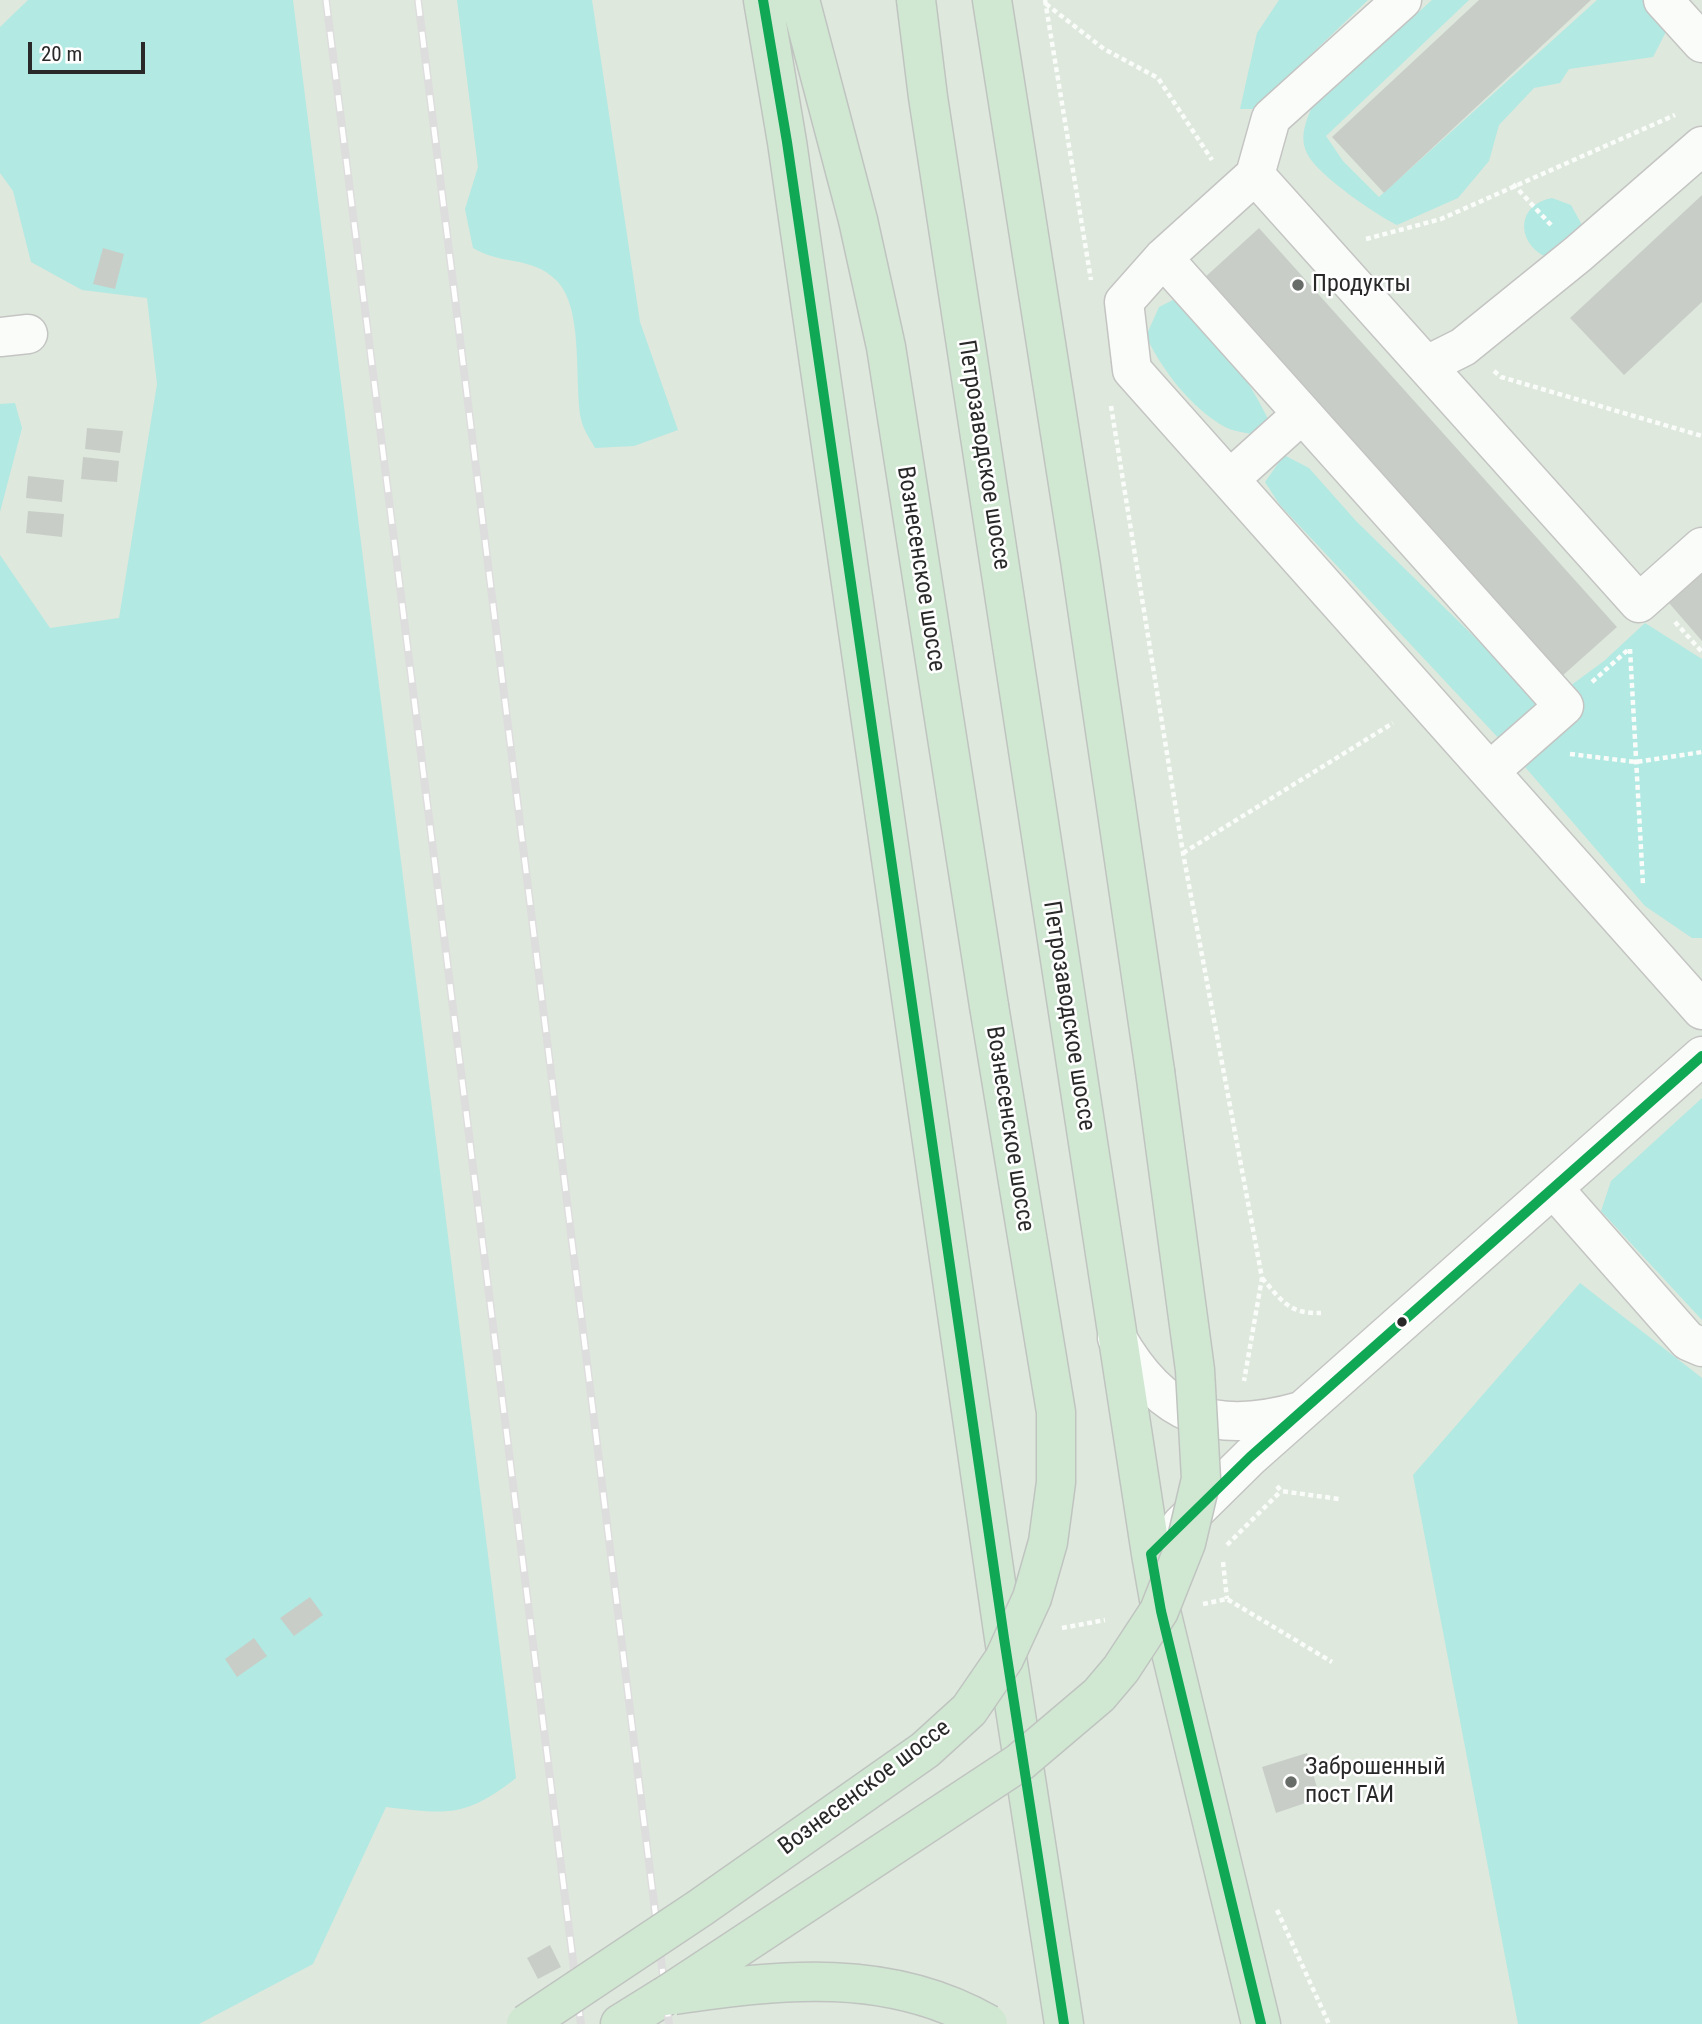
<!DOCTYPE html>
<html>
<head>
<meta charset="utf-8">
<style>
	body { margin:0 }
	#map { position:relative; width:1702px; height:2024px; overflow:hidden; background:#dee8dd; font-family:"Roboto Condensed",sans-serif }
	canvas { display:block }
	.scale { position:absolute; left:28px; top:42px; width:117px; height:32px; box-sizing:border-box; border:4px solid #292929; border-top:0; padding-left:9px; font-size:21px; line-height:24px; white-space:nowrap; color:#292929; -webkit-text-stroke:5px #fff; paint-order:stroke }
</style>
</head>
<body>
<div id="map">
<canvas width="1702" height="2024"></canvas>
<div class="scale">20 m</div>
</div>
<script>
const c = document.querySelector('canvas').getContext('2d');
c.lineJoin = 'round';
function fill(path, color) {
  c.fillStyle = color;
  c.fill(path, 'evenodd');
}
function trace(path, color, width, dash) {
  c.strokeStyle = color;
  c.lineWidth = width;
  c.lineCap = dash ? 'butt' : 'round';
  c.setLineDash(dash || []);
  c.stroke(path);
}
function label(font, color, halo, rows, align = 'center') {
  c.font = font + ' "Roboto Condensed",sans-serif';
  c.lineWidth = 5;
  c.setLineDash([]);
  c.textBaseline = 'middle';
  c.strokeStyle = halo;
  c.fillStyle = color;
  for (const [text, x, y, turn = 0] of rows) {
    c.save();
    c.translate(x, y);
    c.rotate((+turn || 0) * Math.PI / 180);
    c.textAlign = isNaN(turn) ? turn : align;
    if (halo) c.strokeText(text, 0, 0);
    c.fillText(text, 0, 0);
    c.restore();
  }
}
fill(new Path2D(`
	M28 0H293L516 1778C465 1818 448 1814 386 1807L313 1964 199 2024H0V555L50 628 119 618 157 384 147 298 82 290 31 262 13 191 0 173V27Z
	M457 0H592L640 322 678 430 634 446 595 448C590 439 583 429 581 419 574 381 584 309 557 281 531 255 503 266 473 248L465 209 478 167Z
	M1279 0H1368L1254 109H1240L1257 33Z
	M1432 0H1469L1326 136 1343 161 1379 197 1597 0H1650L1668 28 1653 57 1569 69 1560 83 1534 88 1499 125 1489 161 1458 198 1397 225C1375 214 1318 175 1308 155 1299 139 1305 124 1311 109Z
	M1552 198 1571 205 1582 225 1580 238 1546 257C1515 242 1517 204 1552 198Z
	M1173 300C1214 335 1246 372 1269 421L1251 434C1243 432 1232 431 1225 427 1191 408 1162 370 1146 336L1159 307Z
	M15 403 22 428 0 512V404Z
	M1284 455 1309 468 1356 521 1544 705 1604 661 1645 623 1702 659V938H1692L1645 906 1519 760 1280 505 1265 482Z
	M1702 1098V1320L1601 1211 1611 1181Z
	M1580 1283 1702 1378V2024H1518L1413 1475Z`), '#b2e9e3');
fill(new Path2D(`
	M1479 0H1591L1384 193 1332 137Z
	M1702 195V302L1624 375 1570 318Z
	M1259 228 1617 627 1561 677 1203 279Z
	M103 248 124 254 115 289 93 284Z
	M87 428 123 431 120 453 85 449Z
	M83 457 119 461 117 482 81 479Z
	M28 476 64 480 62 502 26 498Z
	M28 511 64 514 62 537 26 533Z
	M1702 574V641L1669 603Z
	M310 1597 323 1615 294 1636 280 1618Z
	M254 1638 267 1656 237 1677 225 1659Z
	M1307 1753 1320 1798 1276 1813 1262 1767Z
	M550 1945 561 1967 538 1979 527 1958Z`), '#c8cec7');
const minor = new Path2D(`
	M1663 0 1702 43
	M1255 175 1271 118 1402 0
	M1163 258 1564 706 1490 771
	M0 337 28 334
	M1427 365 1463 347 1578 254 1702 146
	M1230 479 1301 415
	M1702 547 1639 603 1255 175 1163 258 1124 302 1132 370 1702 1010
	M1553 1188 1688 1341 1702 1347
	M1117 1338C1162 1417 1214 1436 1301 1411
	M1181 1525 1250 1457 1702 1056`);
const major = new Path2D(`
	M763 0 787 142 1004 1638 1064 2024
	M800 0 858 220 886 347 989 1006
	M916 0 928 97 1151 1554 1161 1611 1261 2024
	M992 0 1080 560 1155 1071
	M620 2024 665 1996`);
trace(minor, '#c4c5c3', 41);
trace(major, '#c0c4c0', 41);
trace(new Path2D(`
	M1045 0 1091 280
	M1046 4 1104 49 1158 78 1212 160
	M1513 184 1551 225
	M1366 239 1441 219 1675 115
	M1494 371 1501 377 1702 436
	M1111 406 1183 853 1262 1278 1244 1381
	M1675 622 1702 652
	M1630 649 1643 885
	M1592 682 1630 648
	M1570 754 1636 762 1702 752
	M1183 853 1393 723
	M1262 1278C1282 1301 1289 1314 1321 1313
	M1277 1486 1281 1491 1339 1499
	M1227 1545 1281 1491
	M1223 1562 1227 1599
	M1203 1604 1227 1599 1332 1662
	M1062 1628 1105 1620
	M1277 1910 1329 2024`), '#fafcfa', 4.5, [5, 3.5]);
trace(minor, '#fafcfa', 38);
trace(major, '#d0e8d2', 38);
const rail = new Path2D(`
	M326 0 581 2024
	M418 0 669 2024`);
trace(rail, '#deddde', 8);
trace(rail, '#fff', 5, [16]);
const majorBridge = new Path2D(`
	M674 1995C781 1979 889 1967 988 2024
	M665 1996 1020 1762 1099 1695 1121 1669 1159 1611 1186 1543 1201 1479 1195 1370 1155 1071
	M526 2024 700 1908 925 1750 969 1710 1004 1659 1032 1598 1048 1542 1056 1482V1412L989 1006`);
trace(majorBridge, '#c0c4c0', 41, []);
trace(majorBridge, '#d0e8d2', 38);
trace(new Path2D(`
	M763 0 787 142 1004 1638 1064 2024
	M1261 2024 1161 1611 1151 1554 1250 1457 1702 1056`), '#10a855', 10);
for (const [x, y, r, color] of [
	[1298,285,7,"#686c68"],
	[1402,1322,6,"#292929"],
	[1291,1782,7,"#686c68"]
]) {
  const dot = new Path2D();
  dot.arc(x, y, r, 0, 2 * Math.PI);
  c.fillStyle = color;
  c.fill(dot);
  trace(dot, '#fff', 2.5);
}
label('24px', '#292929', '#fff', [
	["Продукты",1312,285],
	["Заброшенный",1305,1768],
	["пост ГАИ",1305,1796]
], 'left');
label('24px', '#292929', '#fff', [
	["Петрозаводское шоссе",983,455,81],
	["Вознесенское шоссе",920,569,81],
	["Петрозаводское шоссе",1068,1016,81],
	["Вознесенское шоссе",1009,1129,81],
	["Вознесенское шоссе",865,1788,-37]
]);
</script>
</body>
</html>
